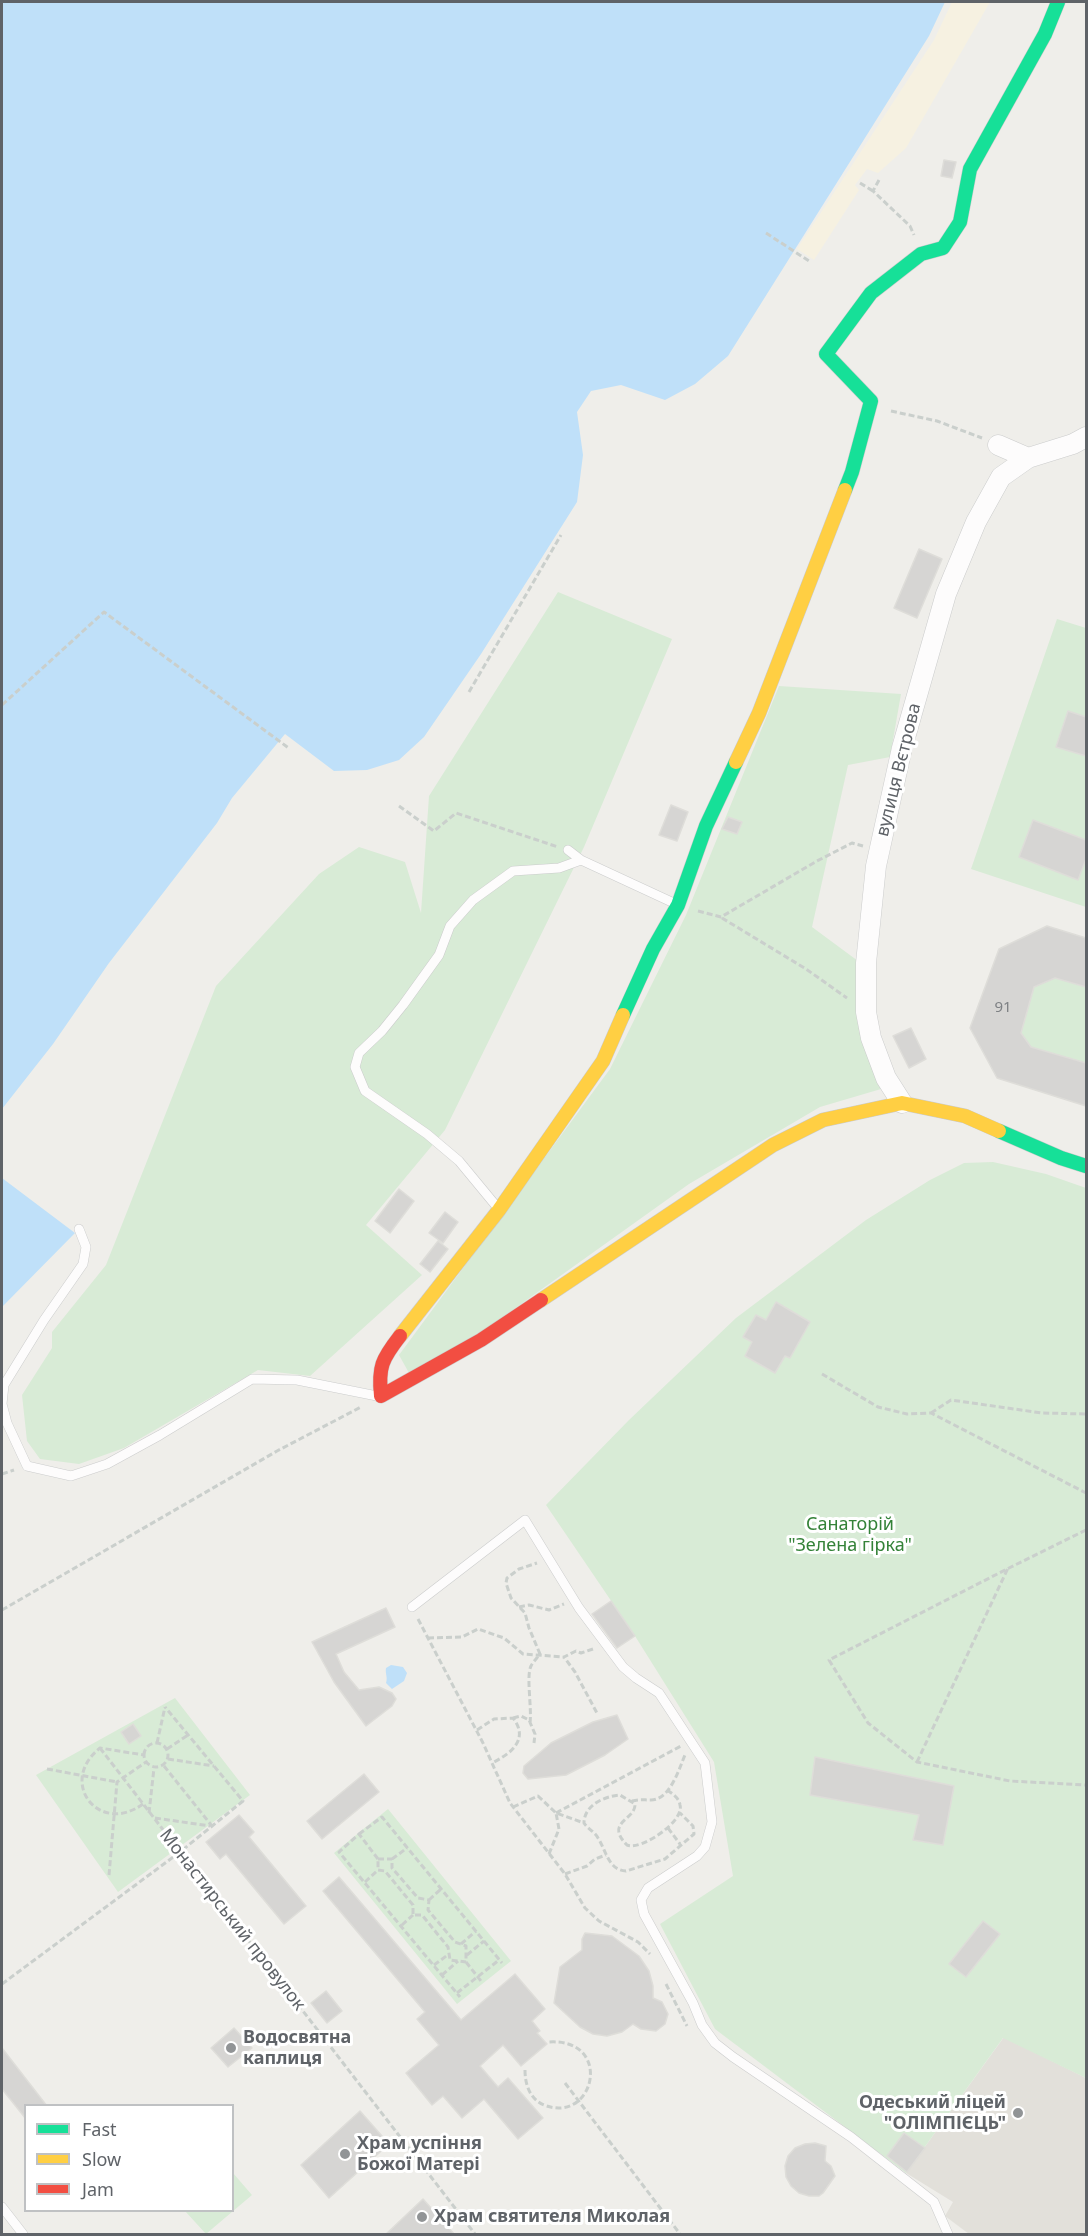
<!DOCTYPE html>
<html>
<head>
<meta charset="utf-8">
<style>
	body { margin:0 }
	#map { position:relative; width:1088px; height:2236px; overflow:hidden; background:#efeeea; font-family:"Noto Sans",sans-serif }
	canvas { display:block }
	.frame { position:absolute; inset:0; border:3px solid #5f6368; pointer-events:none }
	.legend { position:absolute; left:24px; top:2104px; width:210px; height:108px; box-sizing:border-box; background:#fff; border:2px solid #bfc1c3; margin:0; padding:8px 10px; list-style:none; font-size:18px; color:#5f6368 }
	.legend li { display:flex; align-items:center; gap:12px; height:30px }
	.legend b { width:30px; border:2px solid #bfc1c3 }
</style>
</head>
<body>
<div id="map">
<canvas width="1088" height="2236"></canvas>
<div class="frame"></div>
<ul class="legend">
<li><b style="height:8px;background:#16e098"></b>Fast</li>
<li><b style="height:8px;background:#ffcf43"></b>Slow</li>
<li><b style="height:8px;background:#f24e42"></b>Jam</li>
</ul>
</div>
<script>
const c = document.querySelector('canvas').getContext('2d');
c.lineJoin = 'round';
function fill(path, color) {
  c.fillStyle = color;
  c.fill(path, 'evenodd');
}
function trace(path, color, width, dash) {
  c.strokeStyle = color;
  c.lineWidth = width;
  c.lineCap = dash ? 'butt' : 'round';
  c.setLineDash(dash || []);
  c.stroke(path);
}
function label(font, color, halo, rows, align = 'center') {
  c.font = font + ' "Noto Sans",sans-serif';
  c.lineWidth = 6;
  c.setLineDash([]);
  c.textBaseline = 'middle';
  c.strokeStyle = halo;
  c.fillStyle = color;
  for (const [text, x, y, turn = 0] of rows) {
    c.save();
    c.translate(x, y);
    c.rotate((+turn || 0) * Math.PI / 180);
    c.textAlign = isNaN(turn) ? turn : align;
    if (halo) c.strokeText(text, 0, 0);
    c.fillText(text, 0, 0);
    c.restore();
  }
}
fill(new Path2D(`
	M1004 2037 1086 2078V2234H969L945 2216 953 2202 906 2173Z`), '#e2e0da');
fill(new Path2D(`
	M558 592 672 639 584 847 445 1130 366 1225 422 1275 310 1376 258 1370 124 1448 79 1464 40 1459 27 1441 22 1395 52 1348V1332L106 1265 216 986 319 874 359 847 405 862 421 913 429 796Z
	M1057 619 1086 628V907L971 869Z
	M779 686 901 694 890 757 848 765 812 927 858 961 862 1027 881 1089 820 1107 689 1184 458 1349 409 1373 399 1355 610 1069 686 915Z
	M1055 978 1086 987V1063L1031 1048 1021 1033 1034 987Z
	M993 1162 1046 1174 1086 1188V2078L1003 2038 906 2173 715 2029 660 1924 733 1876 714 1762 635 1636 546 1505 629 1420 736 1318 866 1220 930 1180 964 1163Z
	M175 1698 250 1795 118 1892 36 1775Z
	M388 1809 511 1961 457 2004 334 1853Z
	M233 2173 252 2195 206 2234 185 2211 232 2210Z`), '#d8ebd6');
fill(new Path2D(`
	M952 2H990L906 148 878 173 867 169 855 185 859 190 814 260 797 249 934 40Z`), '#f6f1e1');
fill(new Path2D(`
	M2 2H945L929 36 728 356 695 384 665 400 621 385 591 391 577 412 583 455 577 502 481 654 424 737 399 760 367 770 334 771 285 734 232 798 217 823 109 963 53 1044 2 1109Z
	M2 1178 75 1233 2 1307Z
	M391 1665 403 1667 407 1673 404 1681 392 1689 386 1683C388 1677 385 1674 386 1668Z`), '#bfe0f9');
const building = new Path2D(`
	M944 160 956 162 952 178 941 176Z
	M919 549 942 559 917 618 894 608Z
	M1068 711 1086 717V756L1056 747Z
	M671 805 688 812 677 841 659 835Z
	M728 817 742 822 737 834 722 829Z
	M1033 820 1086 840V859L1078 880 1019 857Z
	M1047 926 1086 938V987L1055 978 1034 987 1021 1033 1031 1047 1086 1063V1106L997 1078 970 1028 999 949Z
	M911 1028 926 1059 909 1068 893 1036Z
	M399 1189 414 1201 390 1233 375 1221Z
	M445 1212 458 1222 443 1243 429 1233Z
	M438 1241 448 1249 430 1272 420 1264Z
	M776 1302 810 1322 790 1358 785 1356 775 1373 745 1356 752 1342 743 1337 756 1315 766 1320Z
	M611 1601 635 1636 617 1648 592 1614Z
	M386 1608 395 1627 336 1654 344 1672 359 1690 379 1687 392 1693 396 1699 392 1706 366 1726 334 1682 312 1642Z
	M617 1715 628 1739 605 1755 566 1775 528 1779 523 1773 524 1766 551 1743 593 1722Z
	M133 1724 141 1736 129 1744 121 1732Z
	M815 1757 954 1786 943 1845 913 1840 919 1815 810 1795Z
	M364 1774 379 1792 322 1839 307 1821Z
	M239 1815 254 1832 249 1837 306 1906 284 1924 226 1854 220 1859 206 1842Z
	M339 1877 461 2020 515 1974 545 2009 532 2021 540 2031 537 2033 547 2044 521 2066 503 2045 480 2066 498 2087 508 2078 543 2118 518 2139 484 2099 462 2118 443 2096 432 2105 406 2073 439 2045 417 2019 425 2012 323 1891Z
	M983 1921 1000 1934 966 1977 949 1964Z
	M585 1933 612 1936 639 1956 649 1971 653 1986V1998L662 2002 668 2014 665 2024 656 2031 641 2029 633 2024 622 2032 607 2036 593 2034 580 2027 554 2003 560 1967 582 1950V1939Z
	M326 1991 342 2011 327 2023 311 2003Z
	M234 2028 252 2048 228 2067 211 2048Z
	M2 2048 47 2106H26V2119L2 2089Z
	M360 2111 389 2144 329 2198 301 2165Z
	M904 2133 925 2148 907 2172 887 2156Z
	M815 2143 826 2146 825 2161 831 2166 835 2176 823 2193 819 2196H809L799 2193 791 2186 786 2177 785 2166 788 2156 795 2148 805 2144Z
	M423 2199 455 2235H385Z`);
fill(building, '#d6d5d3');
trace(building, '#deddd9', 1.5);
const lane = new Path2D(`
	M568 850 581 860 676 904
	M497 1207 459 1161 427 1134 365 1091 355 1067 359 1053 382 1031 403 1005 439 955 450 926 473 900 513 871 559 868 581 860
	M79 1229 86 1247 83 1264 44 1320 4 1385 2 1404 7 1423 27 1466 71 1476 107 1464 160 1435 252 1379 297 1380 377 1396
	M412 1607 525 1520 579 1608 623 1667 636 1678 659 1693 705 1763 712 1822 705 1847 697 1856 648 1888 641 1900 644 1914 693 2003 702 2025 715 2043 733 2057 851 2137 934 2202 948 2234
	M2 2207 23 2234`);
const street = new Path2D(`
	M998 445 1028 458 1073 444 1086 437
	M902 1103 886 1078 871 1038 866 1012V963L876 866 902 748 946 594 976 522 1001 477 1028 458`);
const fast = new Path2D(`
	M845 490 852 472 871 401 826 354 871 293 921 254 943 248 960 222 970 169 1045 34 1058 2
	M623 1015 653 949 678 905 706 826 736 762
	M999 1131 1061 1158 1086 1166`);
const slow = new Path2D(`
	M736 762 759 713 845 490
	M541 1300 773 1145 823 1120 902 1103 965 1116 999 1131
	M400 1336 499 1210 603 1061 623 1015`);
const jam = new Path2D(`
	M400 1336C382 1359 378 1367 381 1396L481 1340 541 1300`);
trace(lane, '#cbcccc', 10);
trace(street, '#cbcccc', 21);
trace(fast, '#cacacb', 15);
trace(slow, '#cacacb', 15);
trace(jam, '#cacacb', 15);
trace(new Path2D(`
	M879 180 873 191 910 226 914 235
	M860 183 873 191
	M766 233 809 261
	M891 411 937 421 982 438
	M469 692 561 535
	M2 705 104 612 290 749
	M399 806 434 831 456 813 558 847
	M698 911 721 917 817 861 852 843 863 846
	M722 918 806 969 847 998
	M822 1374 878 1407 907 1414 931 1413 1086 1493
	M931 1413 951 1400 1042 1413 1086 1414
	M2 1474 14 1470
	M1086 1530 1009 1568 829 1660 868 1723 917 1762 1010 1781 1086 1785
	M519 1607 529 1605 549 1610 564 1604
	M2 1610 277 1451 361 1407
	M418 1619 483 1743 510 1803 565 1874 585 1908 599 1921 638 1942 650 1954
	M428 1638 462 1637 478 1629 504 1638 523 1654 564 1657
	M593 1649 581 1653 576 1651 564 1657 575 1672 598 1715
	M513 1718 521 1716 529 1720 535 1734 534 1743
	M530 1723C532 1708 526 1676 531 1666 533 1662 537 1658 540 1654L529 1628 525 1613 511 1598 506 1583 507 1578 519 1569 537 1563
	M477 1730 494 1719 513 1718C530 1740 510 1754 492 1763
	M144 1755a12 12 0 1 1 24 0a12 12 0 1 1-24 0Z
	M157 1743 165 1707
	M100 1748 475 2234
	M167 1749 188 1735
	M168 1759 214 1766
	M917 1762 1008 1568
	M164 1766 212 1826
	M47 1769 117 1782
	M667 1790C673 1794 679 1798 680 1805 685 1821 641 1851 627 1845 604 1822 636 1820 635 1804L620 1795C605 1796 584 1805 584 1823 588 1829 595 1832 598 1838 606 1850 608 1870 626 1871L665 1859 694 1834 693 1826 680 1813
	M632 1801C640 1799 643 1800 651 1800 670 1800 679 1769 685 1755
	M143 1804C99 1836 57 1782 100 1748L144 1755
	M513 1807 538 1796 556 1813 584 1823
	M149 1813 154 1768
	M556 1813 681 1746
	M155 1818 210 1826
	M668 1828 680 1844
	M359 1834 382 1817 502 1963
	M549 1854 559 1829 556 1813
	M378 1859H392V1868L418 1898 429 1900 428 1910 455 1942 466 1946V1962L450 1960 448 1947 422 1915H413V1905L385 1871 378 1870Z
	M378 1859 359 1834 339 1852 460 1997
	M392 1859 407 1848
	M565 1874 587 1866 595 1859 606 1855
	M109 1875 117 1782 146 1762
	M365 1882 378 1870
	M429 1900 441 1889
	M402 1925 413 1915
	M461 1944 476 1931
	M467 1955 484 1941
	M466 1962 481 1981
	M434 1965 449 1954
	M442 1975 458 1961
	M2 1984 180 1852 243 1801 165 1707
	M666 1984 687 2026
	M457 1993 499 1960
	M525 2070C525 2085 530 2099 544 2105 595 2125 614 2038 549 2042
	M565 2083 680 2234`), '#cacfcc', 3, [6, 3]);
trace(lane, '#fdfcfc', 9);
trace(street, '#fdfcfc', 20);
trace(fast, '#16e098', 14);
trace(slow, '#ffcf43', 14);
trace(jam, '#f24e42', 14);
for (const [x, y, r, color] of [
	[231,2048,6,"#919496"],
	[1018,2113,6,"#919496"],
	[345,2154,6,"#919496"],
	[422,2217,6,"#919496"]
]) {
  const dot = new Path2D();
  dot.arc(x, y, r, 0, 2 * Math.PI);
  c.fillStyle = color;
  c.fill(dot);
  trace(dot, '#fff', 2);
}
label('15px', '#7e8184', null, [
	["91",1003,1008]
]);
label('18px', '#5f6368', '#fff', [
	["вулиця Вєтрова",899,770,-76],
	["Монастирський провулок",232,1920,52]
]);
label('18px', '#348238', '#fff', [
	["Санаторій",850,1525],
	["\"Зелена гірка\"",850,1546]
]);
label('bold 18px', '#5f6368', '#fff', [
	["Водосвятна",243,2038],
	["каплиця",243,2059],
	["Одеський ліцей",1006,2103,"right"],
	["\"ОЛІМПІЄЦЬ\"",1006,2124,"right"],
	["Храм успіння",357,2144],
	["Божої Матері",357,2165],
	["Храм святителя Миколая",434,2217]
], 'left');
</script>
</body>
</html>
